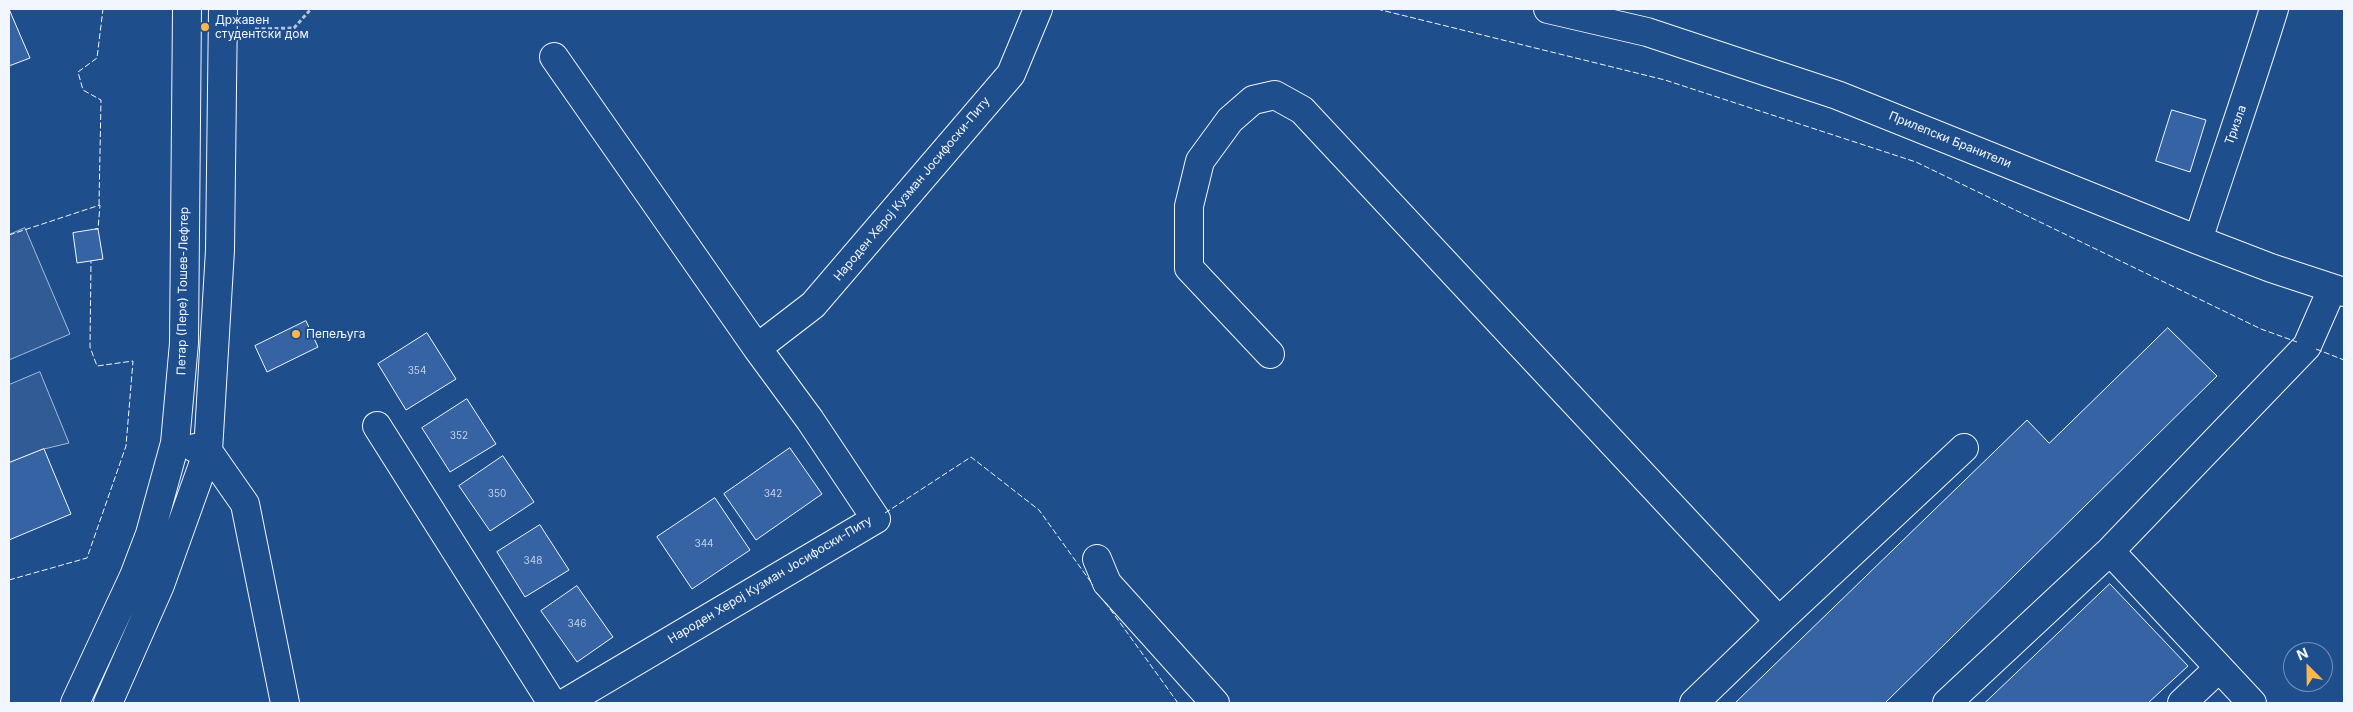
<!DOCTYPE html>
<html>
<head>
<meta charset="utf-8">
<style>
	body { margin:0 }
	#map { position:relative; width:2353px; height:712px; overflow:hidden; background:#1f4e8c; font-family:Inter,sans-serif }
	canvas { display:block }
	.frame { position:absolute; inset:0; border:10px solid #f2f6ff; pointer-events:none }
	.north { position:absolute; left:2283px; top:642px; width:50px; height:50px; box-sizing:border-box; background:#1f4e8c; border:1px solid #7391ba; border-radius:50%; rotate:337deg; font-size:14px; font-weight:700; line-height:20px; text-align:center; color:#f2f6ff }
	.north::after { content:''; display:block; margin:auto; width:18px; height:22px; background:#ffb74d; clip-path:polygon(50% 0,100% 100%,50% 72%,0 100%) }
</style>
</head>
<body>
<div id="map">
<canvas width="2353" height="712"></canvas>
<div class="frame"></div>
<div class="north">N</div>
</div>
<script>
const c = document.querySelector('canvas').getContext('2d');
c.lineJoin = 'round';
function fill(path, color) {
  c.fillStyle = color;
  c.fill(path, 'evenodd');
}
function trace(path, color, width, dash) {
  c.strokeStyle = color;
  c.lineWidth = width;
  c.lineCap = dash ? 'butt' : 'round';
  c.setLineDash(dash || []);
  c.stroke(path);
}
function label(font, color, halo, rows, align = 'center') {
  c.font = font + ' Inter,sans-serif';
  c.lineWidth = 4;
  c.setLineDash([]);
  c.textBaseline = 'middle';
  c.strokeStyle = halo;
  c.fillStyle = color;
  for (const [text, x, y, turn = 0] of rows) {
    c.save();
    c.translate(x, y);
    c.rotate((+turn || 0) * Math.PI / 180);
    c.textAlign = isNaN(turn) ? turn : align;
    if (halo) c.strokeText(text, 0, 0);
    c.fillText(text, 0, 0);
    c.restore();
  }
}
const built = new Path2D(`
	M25 228 70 334 9 360V235Z
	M40 372 69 443 44 449 9 463V385Z`);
fill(built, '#305b95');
trace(built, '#a8bbd7', 1);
const building = new Path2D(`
	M9 9 30 58 9 66Z
	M2172 110 2206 120 2190 172 2156 161Z
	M98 229 103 259 77 263 73 233Z
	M306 321 318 347 267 372 255 346Z
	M2168 328 2217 376 1885 703H1735L2027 420 2049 443Z
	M427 333 456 379 406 410 378 364Z
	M467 399 496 444 450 472 422 428Z
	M790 448 822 494 756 540 724 494Z
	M44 449 71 514 9 540V463Z
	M503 456 534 502 490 531 459 486Z
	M715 498 750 550 692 589 657 537Z
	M540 525 569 570 525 597 497 552Z
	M2110 584 2188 666 2148 703H1985Z
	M577 586 613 637 577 662 541 611Z`);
fill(building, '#3563a3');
trace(building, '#f2f6ff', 1);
const minor = new Path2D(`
	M1548 9 1647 32 1837 95 2198 240 2271 268 2344 292
	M554 57 757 348 810 420 876 519 565 703
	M2198 240C2223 163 2250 87 2274 9
	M757 348 813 305 1011 74 1038 9
	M1270 354 1189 268V206L1200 161 1230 120 1253 100 1275 95 1302 110 1779 621
	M377 426 552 703
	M195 448 208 451 245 504 285 703
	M2110 551 2252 703
	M1097 559 1107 583 1215 703
	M75 703 134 576 150 534 175 443 184 343 187 9
	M108 703 160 585 208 451 220 250 223 9
	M1694 703 1779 621 1964 448
	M1947 703 2110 551 2307 346 2332 289
	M2182 703 2219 668`);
trace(minor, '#f2f6ff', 30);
trace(new Path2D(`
	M255 29 294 28 311 9`), '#b3c4dc', 3, [4, 2.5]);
trace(minor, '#1f4e8c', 28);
trace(new Path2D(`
	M1377 9 1665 80 1916 162 2261 329 2297 342
	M99 205 101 100 83 90 78 72 97 58 103 9
	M9 235 100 205 98 229H95
	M2316 349 2344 360
	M885 513 971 457 1039 510 1093 585
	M9 580 87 558 126 446 133 361 97 366 90 347 91 261
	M1105 602 1178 703`), '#f2f6ff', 1, [6, 2.5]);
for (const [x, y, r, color] of [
	[205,27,5,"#ffb74d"],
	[296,334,5,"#ffb74d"]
]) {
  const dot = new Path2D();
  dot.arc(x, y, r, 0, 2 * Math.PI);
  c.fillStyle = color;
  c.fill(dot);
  trace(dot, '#1f4e8c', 2);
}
label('10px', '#c3d1e8', null, [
	["354",417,371],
	["352",459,436],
	["350",497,494],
	["342",773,494],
	["344",704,544],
	["348",533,561],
	["346",577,624]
]);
label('12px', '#f2f6ff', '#1f4e8c', [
	["Државен",215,20],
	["студентски дом",215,34],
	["Пепељуга",306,334]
], 'left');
label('12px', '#f2f6ff', '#1f4e8c', [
	["Тризла",2236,125,-70],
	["Прилепски Бранители",1950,140,22],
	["Народен Херој Кузман Јосифоски-Питу",912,189,-50],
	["Петар (Пере) Тошев-Лефтер",183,291,-89],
	["Народен Херој Кузман Јосифоски-Питу",770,580,-31]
]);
</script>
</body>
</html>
